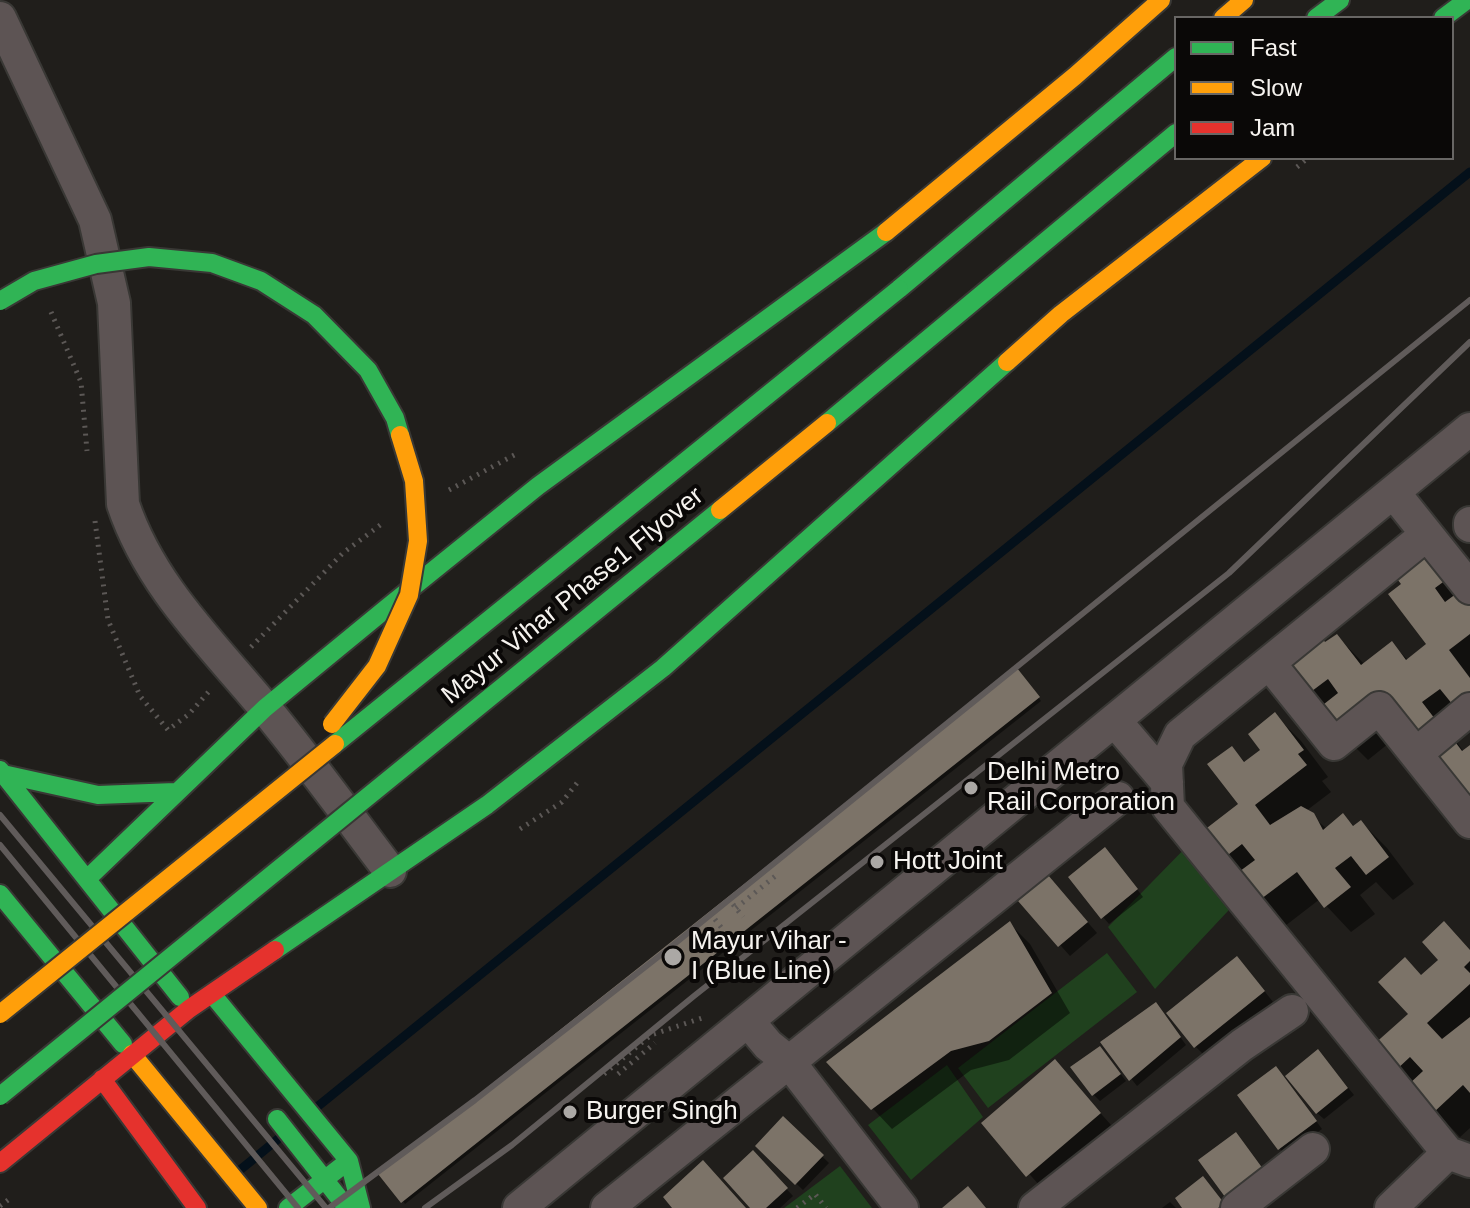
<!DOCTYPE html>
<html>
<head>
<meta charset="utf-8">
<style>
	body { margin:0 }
	#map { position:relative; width:1470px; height:1208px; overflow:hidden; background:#201e1b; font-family:Helvetica,sans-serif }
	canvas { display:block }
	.legend { position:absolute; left:1174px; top:16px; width:280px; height:144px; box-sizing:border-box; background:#0a0807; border:2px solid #686664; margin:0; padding:10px 14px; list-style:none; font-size:24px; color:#f6f3ef }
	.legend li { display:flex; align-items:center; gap:16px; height:40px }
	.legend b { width:40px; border:2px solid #686664 }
</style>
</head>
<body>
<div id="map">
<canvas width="1470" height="1208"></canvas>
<ul class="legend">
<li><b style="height:10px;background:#30b455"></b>Fast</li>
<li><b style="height:10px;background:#ff9f0a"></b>Slow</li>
<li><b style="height:10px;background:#e5322d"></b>Jam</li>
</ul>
</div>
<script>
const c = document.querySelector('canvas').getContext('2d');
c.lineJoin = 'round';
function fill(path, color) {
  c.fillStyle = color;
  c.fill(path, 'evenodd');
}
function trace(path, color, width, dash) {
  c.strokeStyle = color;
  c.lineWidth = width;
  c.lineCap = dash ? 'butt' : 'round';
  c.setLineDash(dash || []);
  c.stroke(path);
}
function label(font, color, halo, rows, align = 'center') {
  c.font = font + ' Helvetica,sans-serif';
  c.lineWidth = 8;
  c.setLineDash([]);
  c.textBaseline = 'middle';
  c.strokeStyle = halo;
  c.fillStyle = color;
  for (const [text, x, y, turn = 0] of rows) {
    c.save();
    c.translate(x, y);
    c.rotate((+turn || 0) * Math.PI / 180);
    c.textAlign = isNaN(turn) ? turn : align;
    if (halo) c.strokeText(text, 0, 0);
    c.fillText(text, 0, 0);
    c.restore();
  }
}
fill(new Path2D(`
	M1195 838 1242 896 1155 989 1108 927Z
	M1107 953 1137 992 988 1108 958 1068Z
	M947 1065 983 1117 911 1180 868 1125Z
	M840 1166 872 1208H784Z`), '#20411e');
fill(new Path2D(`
	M1432 549 1470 590V720L1447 729 1464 752 1470 747V801L1404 731 1368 760 1342 734 1310 692 1319 636 1327 644 1337 636 1365 665 1392 644 1408 660 1429 644 1404 585Z
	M1020 673 1041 701 405 1204 403 1201Z
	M1275 715 1301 741 1328 777 1322 781 1331 792 1306 811 1327 829 1343 816 1355 827 1361 822 1387 848 1414 884 1393 900 1376 882 1360 895 1375 914 1351 932 1320 899 1285 926 1226 857 1240 805 1232 748 1246 763 1263 750Z
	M1111 856 1143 897 1109 924 1103 917Z
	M1058 888 1097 933 1070 956 1021 901Z
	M1010 924 1030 944 1070 1013 1009 1060 971 1070 892 1129 829 1062Z
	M1470 951V1128L1460 1137 1396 1069 1422 977Z
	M1247 969 1273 1002 1206 1057 1196 1047Z
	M1156 1004 1186 1045 1137 1086 1103 1043Z
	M1106 1055 1126 1081 1100 1101 1093 1094Z
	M1324 1058 1354 1095 1324 1119 1317 1113Z
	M1055 1062 1119 1134 1048 1195 984 1123Z
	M1282 1075 1322 1129 1286 1155 1279 1148Z
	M783 1119 829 1163 803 1190 757 1146Z
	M753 1153 793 1196 780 1208H753Z
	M1170 1202 1176 1208H1162Z`), '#0007');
trace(new Path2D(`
	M317 1107 1470 172
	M240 1170 278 1139`), '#04101a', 9);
fill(new Path2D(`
	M1432 546 1454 574 1435 588 1445 602 1464 588 1470 596V634L1449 650 1470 678V692L1453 705 1440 689 1422 702 1435 719 1408 740 1381 704 1340 735 1319 708 1338 693 1328 679 1308 694 1283 661 1319 633 1325 642 1337 634 1361 665 1392 641 1406 660 1426 644 1388 594 1401 584 1394 575Z
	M1017 668 1040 697 401 1203 378 1174Z
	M1275 712 1304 750 1298 754 1307 765 1255 805 1270 825 1301 806 1314 813 1323 830 1343 813 1353 826 1361 820 1389 857 1366 875 1351 856 1335 868 1351 887 1324 908 1297 872 1257 902 1236 874 1255 860 1242 844 1224 858 1203 831 1238 804 1207 764 1232 746 1244 762 1260 750 1248 734Z
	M1450 735 1462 751 1470 745V795L1461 784 1454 789 1427 754Z
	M1105 847 1138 889 1101 919 1068 877Z
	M1048 875 1088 922 1058 947 1018 901Z
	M1010 921 1052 993 989 1041 951 1051 871 1110 826 1062Z
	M1444 921 1470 950V961L1464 967 1470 973V984L1427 1023 1442 1039 1470 1017V1093L1463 1085 1433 1113 1408 1085 1423 1071 1410 1057 1395 1071 1372 1046 1408 1014 1378 982 1405 957 1421 975 1438 960 1422 942Z
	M1237 956 1265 991 1194 1048 1166 1013Z
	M1156 1002 1181 1037 1129 1081 1100 1042Z
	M1100 1046 1121 1074 1092 1096 1070 1067Z
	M1318 1049 1348 1088 1316 1114 1285 1076Z
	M1055 1059 1101 1113 1026 1177 981 1123Z
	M1276 1066 1317 1121 1278 1150 1237 1095Z
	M783 1116 824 1155 795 1185 755 1146Z
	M1236 1132 1266 1173 1228 1201 1198 1160Z
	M753 1150 788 1188 766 1208H750L723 1178Z
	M703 1160 746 1208H672L663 1197Z
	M1203 1176 1224 1203 1218 1208H1182L1175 1198Z
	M968 1186 986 1208H942Z`), '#7c7368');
const street = new Path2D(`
	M0 18 95 220 114 303 123 504C150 585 211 643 264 707 308 760 348 816 390 871
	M1394 493 1470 588
	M1470 523V526
	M1426 535 1180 735 1166 764 1168 807 1448 1153 1470 1161
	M1269 663 1334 744 1379 708 1470 822
	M1115 721 1167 782
	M1416 754 1470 709
	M748 1021 768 1045 789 1062 902 1208
	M519 1208 1470 429
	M607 1208 1118 798
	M1035 1208 1242 1045 1292 1011
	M1237 1208 1313 1149
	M1391 1208 1448 1153`);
const fast = new Path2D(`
	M1316 18 1340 0
	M1443 18 1467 0
	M899 289 1176 57
	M827 423 1176 133
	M0 770 180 997
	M3 774 98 795 175 792
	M87 879 265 708 388 607 538 486 886 232
	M0 894 123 1044
	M275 950 487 805 663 668 1007 362
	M212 994 349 1161 361 1208
	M277 1119 347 1208
	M288 1208 347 1162`);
const slow = new Path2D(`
	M1223 18 1244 0
	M886 232 1075 76 1161 0
	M1007 362 1061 314 1262 158
	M132 1054 258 1208`);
const jam = new Path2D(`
	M102 1079 197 1208
	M0 1163 189 1009 275 950`);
trace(street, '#393835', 36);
trace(fast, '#393835', 22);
trace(slow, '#393835', 22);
trace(jam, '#393835', 22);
trace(new Path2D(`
	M1297 167 1308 158
	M51 312 81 382 87 451
	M449 490 518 453
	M95 521 108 620 140 696 168 730 189 714 211 689
	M251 647 343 553 383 523
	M520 829 562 802 577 783
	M728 898 743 917
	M736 908 779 873
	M710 913 724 931
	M604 1074 651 1035 702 1018
	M618 1074 655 1043
	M0 1206 12 1197
	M797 1208 815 1194 826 1208`), '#5c5856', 5, [2, 6]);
trace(street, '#5d5454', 32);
trace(fast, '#30b455', 18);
trace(slow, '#ff9f0a', 18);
trace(jam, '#e5322d', 18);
trace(new Path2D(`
	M0 815 326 1208
	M0 845 298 1208
	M329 1208 475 1100 667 950 1470 300
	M425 1208 512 1145 694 996 1229 573 1470 342`), '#605b5a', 6);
const fastBridge = new Path2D(`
	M0 301 34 281 96 264 149 257 212 263 261 281 314 315 368 370 395 418 400 435
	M335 744 899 289
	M0 1096 720 510`);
const slowBridge = new Path2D(`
	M720 510 827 423
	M332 724 377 666 409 595 418 541 414 481 400 435
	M0 1014 335 744`);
trace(fastBridge, '#393835', 22, []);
trace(slowBridge, '#393835', 22, []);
trace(fastBridge, '#30b455', 18);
trace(slowBridge, '#ff9f0a', 18);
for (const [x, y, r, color] of [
	[971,788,8,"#aba8a5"],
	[877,862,8,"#aba8a5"],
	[673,957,10,"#aba8a5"],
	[570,1112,8,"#aba8a5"]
]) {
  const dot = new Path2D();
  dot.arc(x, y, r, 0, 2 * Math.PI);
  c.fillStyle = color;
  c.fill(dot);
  trace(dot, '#0a0807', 3);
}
label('26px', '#f6f3ef', '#0a0807', [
	["Mayur Vihar Phase1 Flyover",573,596,-39]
]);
label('26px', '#f6f3ef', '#0a0807', [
	["Delhi Metro",987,773],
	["Rail Corporation",987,803],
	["Hott Joint",893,862],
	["Mayur Vihar -",691,942],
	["I (Blue Line)",691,972],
	["Burger Singh",586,1112]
], 'left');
</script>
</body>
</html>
